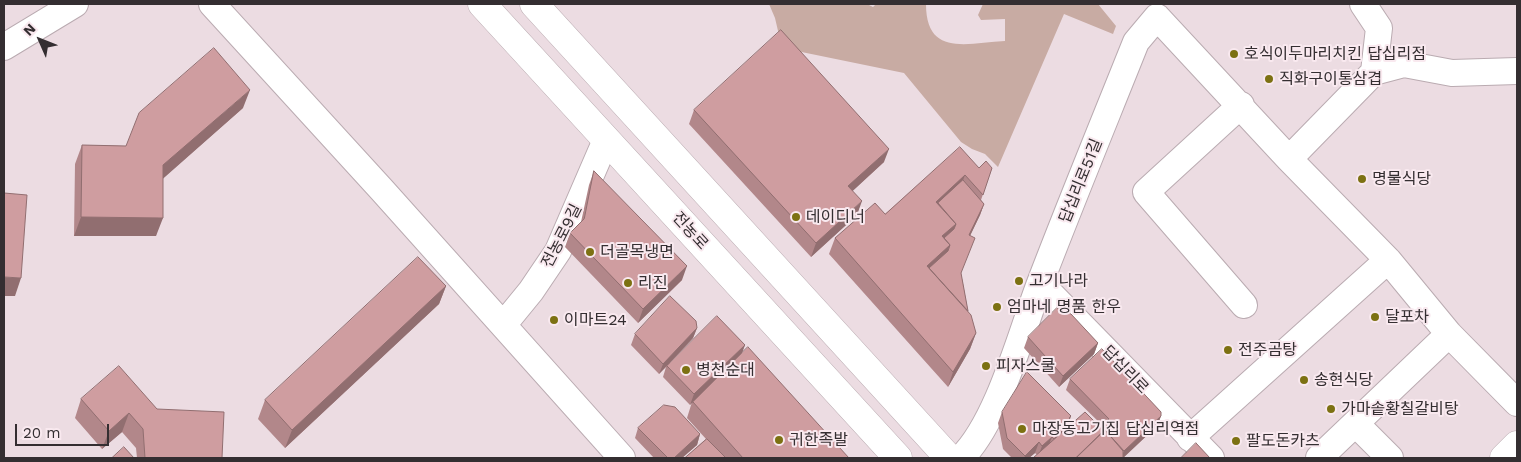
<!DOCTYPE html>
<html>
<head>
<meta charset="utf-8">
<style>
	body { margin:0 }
	#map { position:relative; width:1521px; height:462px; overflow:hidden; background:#ecdce2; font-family:"Work Sans",sans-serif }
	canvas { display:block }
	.frame { position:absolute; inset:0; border:5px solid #342e31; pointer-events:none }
	.north { position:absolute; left:15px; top:15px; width:50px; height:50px; -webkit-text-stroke:4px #f9e9ef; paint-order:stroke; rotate:314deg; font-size:14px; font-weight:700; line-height:20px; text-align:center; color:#342e31 }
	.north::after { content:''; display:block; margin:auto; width:18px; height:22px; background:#342e31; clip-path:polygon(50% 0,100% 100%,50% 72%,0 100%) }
	.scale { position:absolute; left:15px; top:424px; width:94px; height:22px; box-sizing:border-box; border:2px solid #342e31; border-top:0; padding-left:6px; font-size:15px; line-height:18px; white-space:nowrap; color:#342e31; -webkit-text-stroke:4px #f9e9ef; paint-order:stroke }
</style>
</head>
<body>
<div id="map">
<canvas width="1521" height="462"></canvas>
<div class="frame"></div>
<div class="north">N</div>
<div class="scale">20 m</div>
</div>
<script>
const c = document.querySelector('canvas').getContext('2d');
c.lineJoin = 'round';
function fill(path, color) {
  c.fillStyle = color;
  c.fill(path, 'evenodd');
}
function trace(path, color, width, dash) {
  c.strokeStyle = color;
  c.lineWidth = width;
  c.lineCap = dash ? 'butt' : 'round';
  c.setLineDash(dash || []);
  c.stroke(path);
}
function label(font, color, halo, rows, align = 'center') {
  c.font = font + ' "Work Sans","Noto Sans KR",sans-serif';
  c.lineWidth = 4;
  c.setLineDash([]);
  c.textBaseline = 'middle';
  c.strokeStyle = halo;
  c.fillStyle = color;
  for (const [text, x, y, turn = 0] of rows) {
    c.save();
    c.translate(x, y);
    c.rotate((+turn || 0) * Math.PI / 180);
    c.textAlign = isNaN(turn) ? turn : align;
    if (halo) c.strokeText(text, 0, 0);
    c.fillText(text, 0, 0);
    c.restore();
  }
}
fill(new Path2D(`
	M769 4H867L873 7 876 4H926C926 57 967 43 1005 41V19L981 20 978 15 983 4H1098L1116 26 1113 34 1064 14 998 167 985 154 972 149 961 142 904 73 782 48 775 18Z`), '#c8aba3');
const street = new Path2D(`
	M212 4 382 190 622 458
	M1363 4 1379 28 1374 72
	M4 47 75 4
	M1241 105 1146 192 1244 305
	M1289 159 1374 72 1404 64 1452 73 1517 71
	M1040 283 1211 458
	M504 324 531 291 558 251 606 140
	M1356 424 1390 458
	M1190 438 1388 260
	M961 458C998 422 1021 333 1040 283 1071 202 1104 122 1136 42L1157 17 1289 159 1388 260 1449 334 1517 403
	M1319 458 1449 334`);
const secondary = new Path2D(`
	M482 4 898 458
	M534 4 949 458
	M1504 458 1517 445`);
trace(street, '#baabb1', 28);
trace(secondary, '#baabb1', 29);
trace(street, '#fff', 26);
trace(secondary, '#fff', 28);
fill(new Path2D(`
	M243 108 163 178 156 236H74L75 164 82 145 126 146Z
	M694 110 884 162 852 191 857 215 811 257 689 124Z
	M979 168H992L981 200 984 204 980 215 970 236 961 273 968 311 976 333 970 349 948 387 829 254 835 238Z
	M594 171 682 280 638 323 565 247 570 233 581 222 589 185Z
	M446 286 439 304 285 448 258 419 265 400Z
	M697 328 693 338 670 363 745 345 741 354 849 458H685L706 439 687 418 692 402 690 405 663 377 666 367 659 374 631 345 635 334Z
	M1028 337 1098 343 1094 354 1059 387 1024 348Z
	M1070 379 1161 416 1157 426 1123 458 1037 455 1035 453 1029 458H1012L1003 449 998 423 1002 412 1071 416 1070 419 1072 421 1070 426 1100 427 1102 425 1066 390Z
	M81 399 157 409 222 458H137L136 448 122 432 102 449 75 418Z
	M638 428 700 434 697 445 682 458H654L635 438Z`), '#b2878a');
fill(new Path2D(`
	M250 90 243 108 157 184 163 165Z
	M889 149 884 162 843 200 848 186Z
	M965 175 959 191 937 211 936 202Z
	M862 201 857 215 811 257 816 243Z
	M984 204 980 215 965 246 969 235Z
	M81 217 163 218 156 236H74Z
	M956 224 950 239 943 245 942 236Z
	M950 245 944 261 929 275 927 266Z
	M687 266 682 280 638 323 643 309Z
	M4 277 21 278 15 296H4Z
	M446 286 439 304 285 448 292 430Z
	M697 328 693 338 659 374 663 364Z
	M976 333 970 349 948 387 953 372Z
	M1098 343 1094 354 1059 387 1063 376Z
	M745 345 741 356 690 405 694 394Z
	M129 413 122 432 102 449 109 431Z
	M1071 416 1068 424 1072 421 1068 431 1054 439Z
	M1161 416 1157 426 1123 458H1121L1124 451Z
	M700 434 697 445 682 458H674Z
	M1052 437 1048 447 1038 457 1042 446Z
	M1039 442 1035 453 1029 458H1024L1025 456Z`), '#916e70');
const building = new Path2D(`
	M781 30 889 149 848 186 862 201 816 243 694 110Z
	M214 48 250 90 163 165V218L81 217 82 145 126 146 139 113Z
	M960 147 979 168 986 161 992 168 983 195 965 175 936 202 956 224 942 236 950 245 927 266 971 315 976 333 953 372 835 238 875 203 885 214Z
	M594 171 687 266 643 309 570 233 584 219Z
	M963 180 984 204 969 235 975 238 961 273 968 311 929 268 948 251 950 245 944 238 954 229 956 224 938 203Z
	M4 193 27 195 21 278 4 277Z
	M418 257 446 286 292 430 265 400Z
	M670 296 696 321 697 328 663 364 635 334Z
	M1057 308 1071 314 1098 343 1063 376 1028 337Z
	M717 316 745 345 694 394 667 366Z
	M748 347 849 458H743L693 402Z
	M1102 349 1161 412V416L1124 451 1105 430 1076 458H1033L1085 412 1100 427 1109 419 1070 379Z
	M119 366 157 409 224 412 222 458H145L143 429 129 413 109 431 81 399Z
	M1027 372 1071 416 1069 418 1072 421 1054 439 1052 437 1042 446 1039 442 1025 456 1007 438 1002 412Z
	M664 405 675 407 700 434 674 458H668L638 428Z
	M1105 430 1123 451V458H1076Z
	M707 439 726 458H685Z
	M1196 443 1210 458H1181Z
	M124 447 134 458H112Z`);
fill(building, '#cf9da0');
trace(building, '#916e70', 1);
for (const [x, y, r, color] of [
	[1234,54,5,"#7c7112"],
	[1269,79,5,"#7c7112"],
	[1362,179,5,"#7c7112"],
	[796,217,5,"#7c7112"],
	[590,252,5,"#7c7112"],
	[1019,281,5,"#7c7112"],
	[628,283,5,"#7c7112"],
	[997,307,5,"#7c7112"],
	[1375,317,5,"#7c7112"],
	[554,320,5,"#7c7112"],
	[1228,350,5,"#7c7112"],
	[986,366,5,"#7c7112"],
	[686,370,5,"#7c7112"],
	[1304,380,5,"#7c7112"],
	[1331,409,5,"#7c7112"],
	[1022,429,5,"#7c7112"],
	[779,440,5,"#7c7112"],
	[1236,441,5,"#7c7112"]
]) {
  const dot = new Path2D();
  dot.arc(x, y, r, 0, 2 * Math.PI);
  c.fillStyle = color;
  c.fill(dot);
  trace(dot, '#f9e9ef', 2);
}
label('16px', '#342e31', '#f9e9ef', [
	["호식이두마리치킨 답십리점",1244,54],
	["직화구이통삼겹",1279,79],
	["명물식당",1372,179],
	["데이디너",806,217],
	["더골목냉면",600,252],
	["고기나라",1029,281],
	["리진",638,283],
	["엄마네 명품 한우",1007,307],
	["달포차",1385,317],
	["이마트24",564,320],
	["전주곰탕",1238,350],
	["피자스쿨",996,366],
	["병천순대",696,370],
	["송현식당",1314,380],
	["가마솥황칠갈비탕",1341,409],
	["마장동고기집 답십리역점",1032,429],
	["귀한족발",789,440],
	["팔도돈카츠",1246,441]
], 'left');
label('16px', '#342e31', '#f9e9ef', [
	["답십리로51길",1081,181,-68],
	["전농로",690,231,48],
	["전농로9길",562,236,-63],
	["답십리로",1125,370,46]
]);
</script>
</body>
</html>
